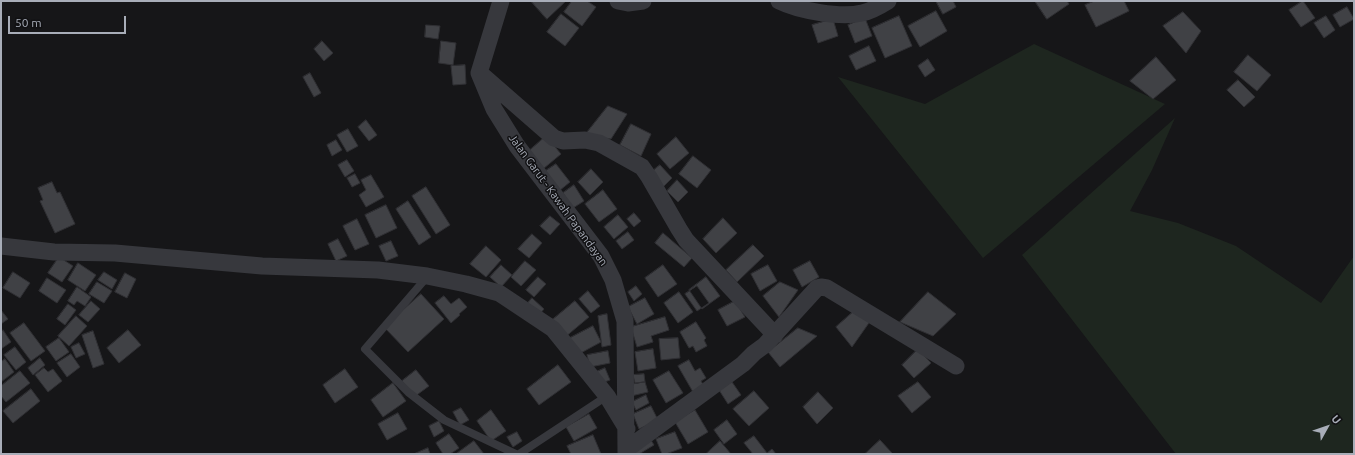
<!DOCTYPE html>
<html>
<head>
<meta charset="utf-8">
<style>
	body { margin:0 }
	#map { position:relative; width:1355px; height:455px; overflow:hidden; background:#161618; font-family:Ubuntu,sans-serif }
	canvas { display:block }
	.frame { position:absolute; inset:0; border:2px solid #a8adb8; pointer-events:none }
	.north { position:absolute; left:1307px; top:407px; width:40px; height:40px; -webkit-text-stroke:3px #111113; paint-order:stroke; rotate:50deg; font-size:11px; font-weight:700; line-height:16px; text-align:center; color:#a8adb8 }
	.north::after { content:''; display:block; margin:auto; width:14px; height:18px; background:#a8adb8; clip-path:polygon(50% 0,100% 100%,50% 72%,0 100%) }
	.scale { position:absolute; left:8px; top:16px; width:118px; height:18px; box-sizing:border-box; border:2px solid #a8adb8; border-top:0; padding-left:5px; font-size:12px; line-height:14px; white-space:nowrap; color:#a8adb8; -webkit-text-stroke:3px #111113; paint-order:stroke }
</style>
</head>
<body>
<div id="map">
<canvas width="1355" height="455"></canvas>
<div class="frame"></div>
<div class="north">U</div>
<div class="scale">50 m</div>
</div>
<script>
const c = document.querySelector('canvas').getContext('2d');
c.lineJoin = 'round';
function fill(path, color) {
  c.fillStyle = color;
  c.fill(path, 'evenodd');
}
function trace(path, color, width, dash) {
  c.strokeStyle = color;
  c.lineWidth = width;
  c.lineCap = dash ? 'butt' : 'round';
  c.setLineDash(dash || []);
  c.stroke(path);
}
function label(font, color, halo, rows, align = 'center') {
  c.font = font + ' Ubuntu,sans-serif';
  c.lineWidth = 3;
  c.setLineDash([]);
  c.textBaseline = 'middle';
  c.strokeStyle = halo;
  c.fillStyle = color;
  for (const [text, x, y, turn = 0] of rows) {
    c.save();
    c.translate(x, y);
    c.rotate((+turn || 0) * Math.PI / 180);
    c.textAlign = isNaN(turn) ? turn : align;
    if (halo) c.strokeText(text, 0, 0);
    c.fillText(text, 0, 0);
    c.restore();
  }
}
fill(new Path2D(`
	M1034 44 1165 104 983 258 838 77 925 104Z
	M1175 118 1152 170 1130 211 1178 223 1236 246 1321 303 1354 256V454H1176L1022 255Z`), '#1e261f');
const building = new Path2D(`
	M531 1H566L547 19Z
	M572 1H587L596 7 582 26 564 12Z
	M936 1H953L956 7 943 14Z
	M1035 1H1067L1069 4 1047 19Z
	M1095 1H1124L1129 11 1096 27 1085 5Z
	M1303 1 1315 18 1301 27 1289 10Z
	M1347 7 1354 19 1340 27 1333 15Z
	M936 11 947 31 920 47 908 26Z
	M1183 12 1201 31 1186 53 1163 26Z
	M561 14 579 28 565 46 547 32Z
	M899 16 912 46 885 58 872 28Z
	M1326 16 1335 30 1324 38 1314 23Z
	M865 18 872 36 855 43 848 25Z
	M833 19 838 36 818 43 812 25Z
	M426 25 440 26 438 39 425 37Z
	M322 41 333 53 324 61 314 49Z
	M441 41 456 43 453 65 439 63Z
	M869 46 876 61 856 70 849 56Z
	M1248 55 1271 75 1257 91 1234 72Z
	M1156 57 1176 80 1153 99 1130 81Z
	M928 59 935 70 925 77 918 66Z
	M465 65 466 84 453 85 451 66Z
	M310 73 321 93 314 97 303 77Z
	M1238 80 1255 97 1244 107 1227 90Z
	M608 106 627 114 611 139 585 135Z
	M366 120 377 135 369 141 358 127Z
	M631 124 651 134 641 156 620 145Z
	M348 129 358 146 347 152 337 135Z
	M546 136 561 154 543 169 529 151Z
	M676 137 689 153 670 169 657 154Z
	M336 140 342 150 332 156 327 145Z
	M693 156 711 170 697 188 679 174Z
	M347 160 354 171 345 177 338 165Z
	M556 164 570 182 559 191 544 172Z
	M660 165 672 178 662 188 649 174Z
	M591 169 603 182 590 195 578 182Z
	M355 174 360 183 352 187 347 178Z
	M371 175 384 197 366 207 359 195 366 190 361 180Z
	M677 180 688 192 678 202 667 191Z
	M52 182 57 193 60 192 75 224 55 233 40 201 43 200 38 188Z
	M574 185 584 201 573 208 563 193Z
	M426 187 450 225 436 234 412 196Z
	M603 190 617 209 599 222 585 204Z
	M408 201 431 237 419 245 396 209Z
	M386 205 397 228 376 238 365 215Z
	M634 213 641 221 634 227 627 219Z
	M618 215 628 227 614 239 604 227Z
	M550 216 560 224 550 235 540 226Z
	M723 218 737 233 716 253 703 239Z
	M357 219 369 244 355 250 343 226Z
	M628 232 634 240 622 249 616 241Z
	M663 233 692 258 684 267 655 243Z
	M532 234 542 243 529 258 518 249Z
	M338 239 347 256 336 261 328 244Z
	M391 241 398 256 386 261 379 246Z
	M753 245 764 256 737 282 726 270Z
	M486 246 501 260 486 277 470 264Z
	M59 257 73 266 62 282 48 273Z
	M525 261 536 270 521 286 511 277Z
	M810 261 819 277 802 287 793 270Z
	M78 263 96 275 85 291 68 280Z
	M501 265 512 275 501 287 490 277Z
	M663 265 677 284 658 297 645 278Z
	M768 265 777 281 760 291 751 274Z
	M13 272 30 283 20 298 3 288Z
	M104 272 117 280 112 289 98 280Z
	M125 273 136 279 127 298 115 292Z
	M538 277 546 284 534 297 526 290Z
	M706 277 720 296 702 309 689 290Z
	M47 278 66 290 57 303 39 291Z
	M97 282 112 291 104 303 89 294Z
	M780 282 798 290 779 317 763 296Z
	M636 286 642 294 634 301 628 292Z
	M697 286 709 303 697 311 685 294Z
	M77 287 91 297 85 306 77 301 74 305 68 301Z
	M588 291 600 306 591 313 579 299Z
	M679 292 693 312 678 323 664 303Z
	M928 292 956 314 933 336 900 322Z
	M421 294 444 319 408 352 384 327Z
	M444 296 451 304 459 298 467 307 459 314 460 315 451 323 435 303Z
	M532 298 544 309 539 315 527 304Z
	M645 298 654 314 637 324 628 307Z
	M91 301 100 309 88 322 79 315Z
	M575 301 589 317 564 338 551 321Z
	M735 301 745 317 727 326 718 310Z
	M68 304 76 310 65 325 57 319Z
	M1 310 8 319 1 324Z
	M853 312 871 320 852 347 836 327Z
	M607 314 611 345 602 347 598 316Z
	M76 316 87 326 69 346 58 336Z
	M665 317 669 330 651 336 653 342 637 347 631 327Z
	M696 322 706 338 704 340 707 346 696 352 693 346 689 348 680 332Z
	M24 323 45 351 31 361 10 333Z
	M593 326 601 342 577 355 568 339Z
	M798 328 817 336 780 367 768 352Z
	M3 330 11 342 1 349V332Z
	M128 330 141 345 119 363 107 348Z
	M93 331 104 364 93 368 82 335Z
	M59 338 69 352 56 361 46 347Z
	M678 338 680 358 661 360 659 339Z
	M79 343 85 354 76 358 71 347Z
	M15 347 26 362 16 370 4 355Z
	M653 349 656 368 638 371 635 352Z
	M918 349 931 363 914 378 902 365Z
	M608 351 610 363 590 367 587 355Z
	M71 354 80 367 67 377 57 363Z
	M40 358 45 365 33 375 28 368Z
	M5 359 14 372 1 382V362Z
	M689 360 695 371 700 368 706 378 701 381 704 386 693 392 678 366Z
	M558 365 571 382 539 405 527 389Z
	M44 368 48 372 53 369 62 381 48 392 35 375Z
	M605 368 610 380 599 384 594 373Z
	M345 369 358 387 335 403 323 385Z
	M416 370 429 386 414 397 402 381Z
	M20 371 30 383 6 402 1 396V386Z
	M669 371 683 393 666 403 653 380Z
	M644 374 645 382 635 383 633 375Z
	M645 382 648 392 631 396 629 385Z
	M732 382 741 395 728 404 719 390Z
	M918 382 931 397 912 413 898 396Z
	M393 383 406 401 383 417 371 400Z
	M31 389 40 401 13 423 3 411Z
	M754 391 769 408 749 426 733 409Z
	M818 392 833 408 817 424 803 407Z
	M646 395 649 403 636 410 632 402Z
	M651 406 658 420 639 429 633 414Z
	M461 408 469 420 460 425 453 412Z
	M491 410 506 431 491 441 477 421Z
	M695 410 708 432 688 444 675 422Z
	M398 413 407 429 387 440 378 424Z
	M589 414 597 428 574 441 566 427Z
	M727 420 737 434 724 444 714 430Z
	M439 421 444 431 434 437 429 426Z
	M517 432 522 441 513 447 507 437Z
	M675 432 682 448 666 454H662L656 439Z
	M449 434 459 448 450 454H443L436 443Z
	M593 435 601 454H571L567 446Z
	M754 436 767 453 772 449 776 454H753L744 443Z
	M649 437 654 445 639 454H633Z
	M880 440 892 453 890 454H865Z
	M474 441 484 454H456Z
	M720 441 731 454H706Z
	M428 448 430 454H414Z`);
fill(building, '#404145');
trace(building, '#303034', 1);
trace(new Path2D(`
	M427 277 365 349 408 392 444 420 516 454
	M519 454 607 396`), '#37383d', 8);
trace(new Path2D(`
	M501 1 479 73 494 109 517 146 601 256 613 280 625 321 626 454
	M618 1 628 3 643 1
	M779 1C799 11 841 18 862 13 872 11 880 6 888 1
	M483 76 554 138 563 141 585 140 599 143 642 167 649 177 679 229 686 240 775 335
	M1 246 54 252 115 253 262 266 378 270 427 276 466 284 499 293 553 329 607 396 627 429
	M627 449 743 364 754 353 765 345 817 288 821 287 827 288 956 366`), '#37383d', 17);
label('11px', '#a8adb8', '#111113', [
	["Jalan Garut - Kawah Papandayan",558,200,54]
]);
</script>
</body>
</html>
